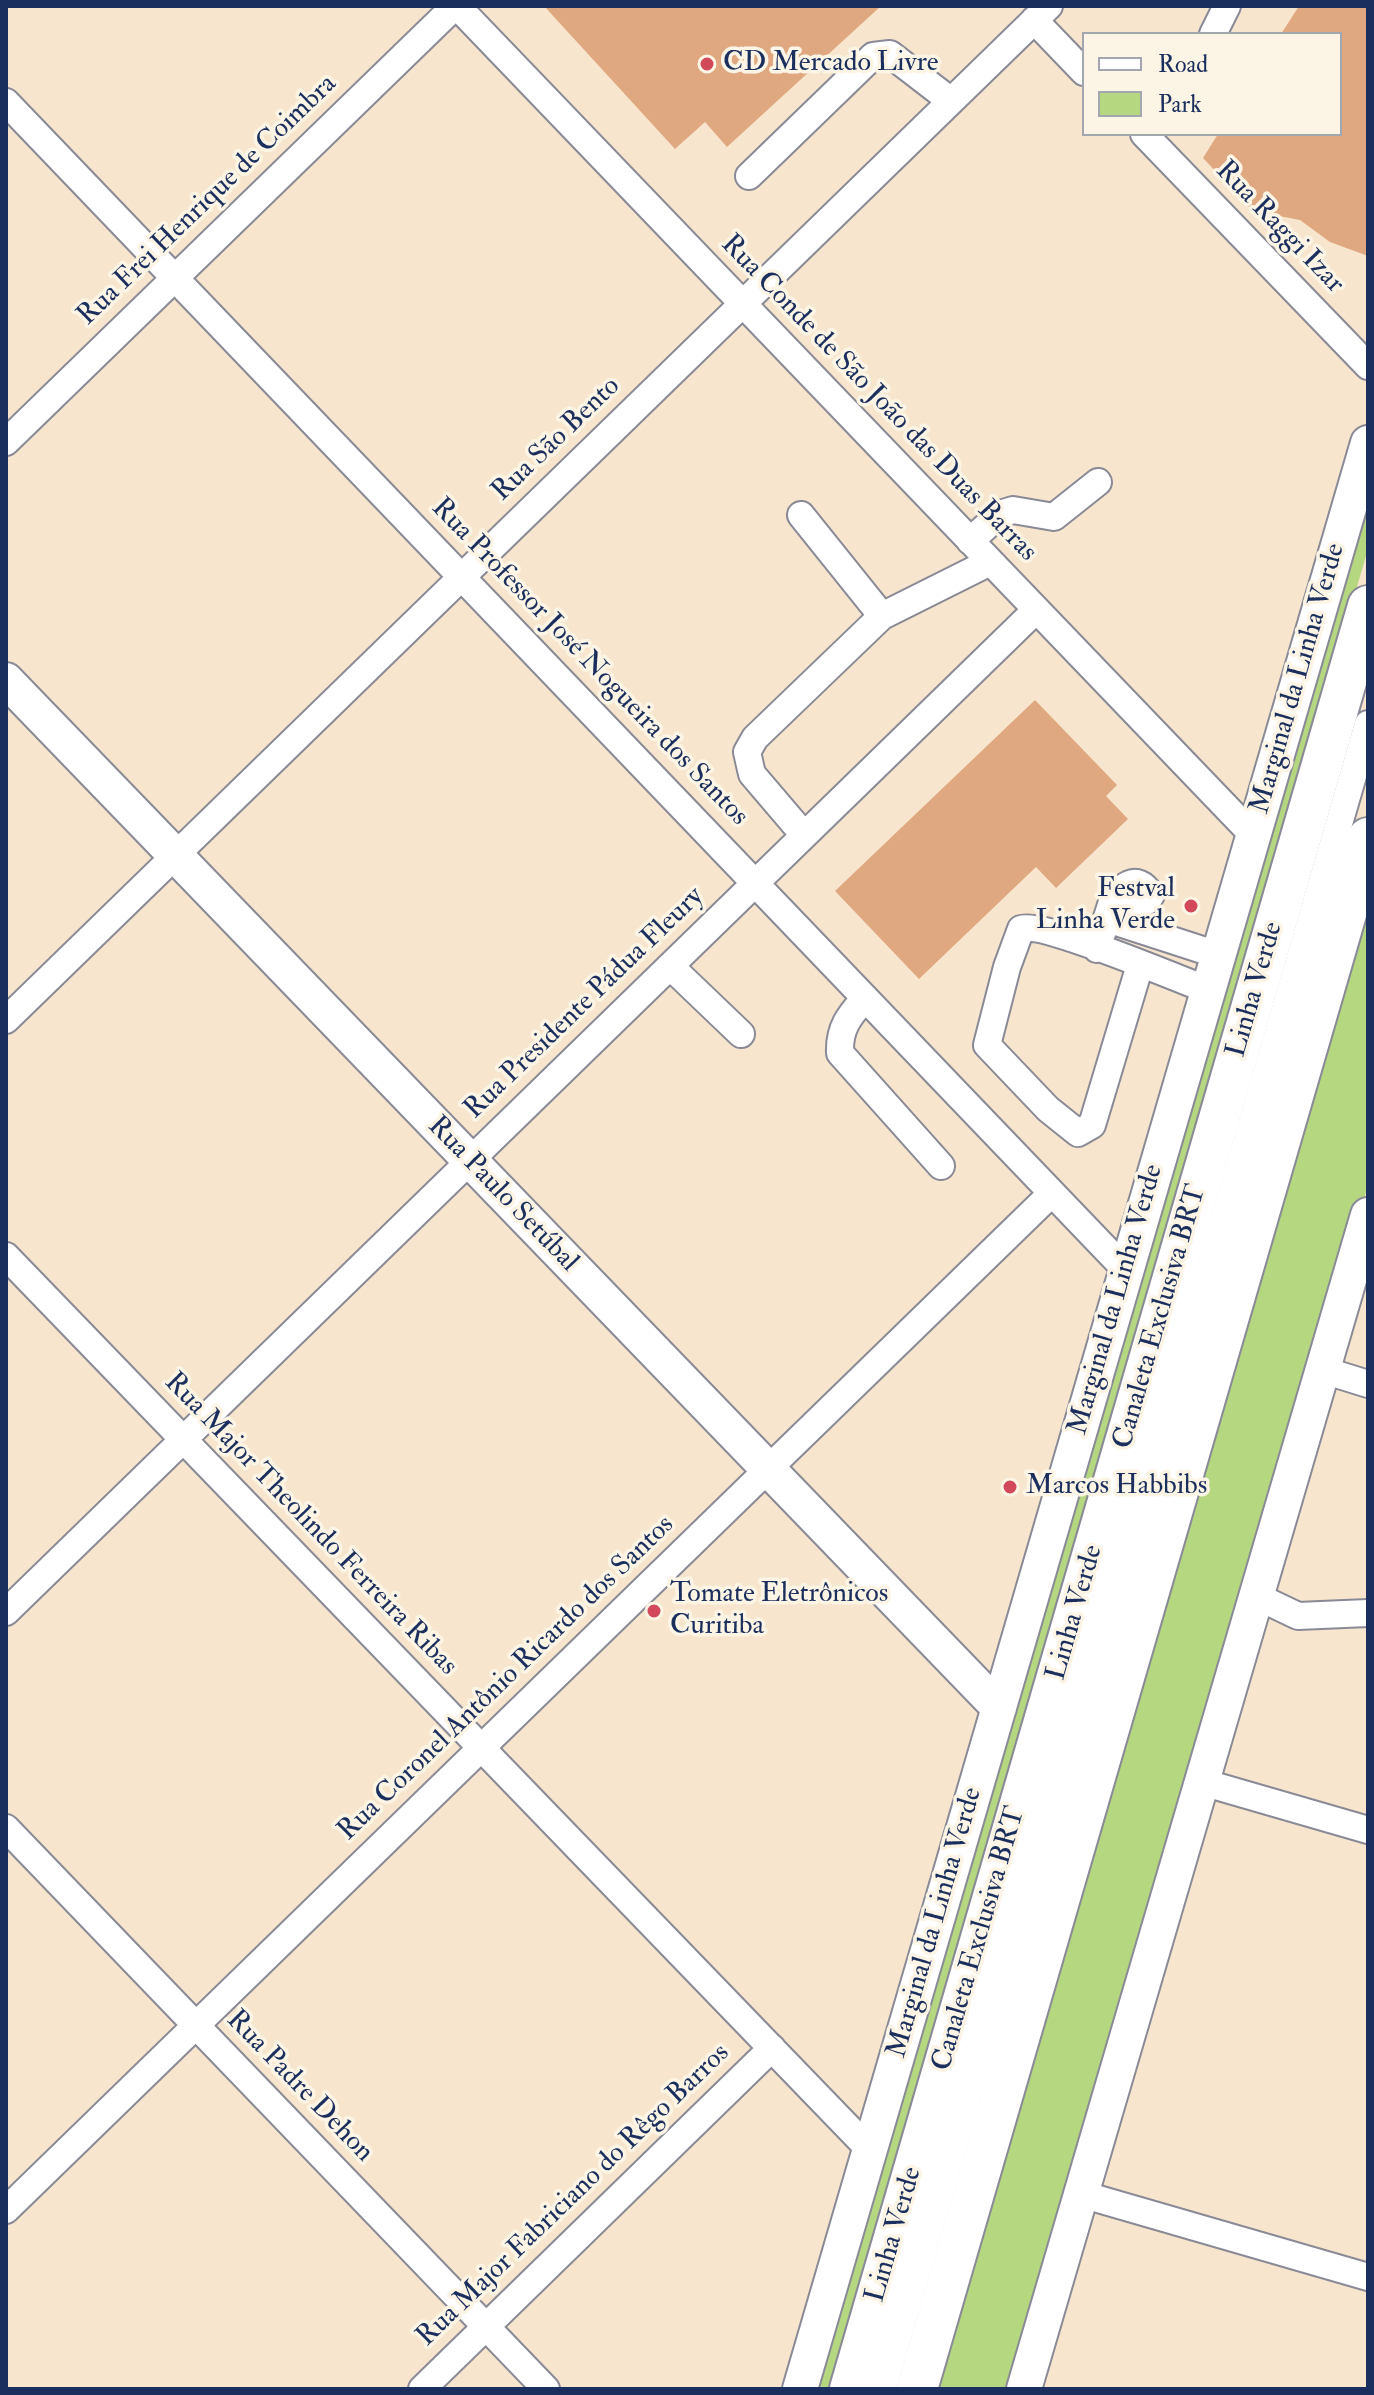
<!DOCTYPE html>
<html>
<head>
<meta charset="utf-8">
<style>
	body { margin:0 }
	#map { position:relative; width:1374px; height:2395px; overflow:hidden; background:#f7e6cd; font-family:"IM FELL Double Pica",serif }
	canvas { display:block }
	.frame { position:absolute; inset:0; border:8px solid #1b2f5e; pointer-events:none }
	.legend { position:absolute; left:1082px; top:32px; width:260px; height:104px; box-sizing:border-box; background:#fcf5e5; border:2px solid #a2a6af; margin:0; padding:10px 14px; list-style:none; font-size:24px; color:#1b2f5e }
	.legend li { display:flex; align-items:center; gap:16px; height:40px }
	.legend b { width:40px; border:2px solid #a2a6af }
</style>
</head>
<body>
<div id="map">
<canvas width="1374" height="2395"></canvas>
<div class="frame"></div>
<ul class="legend">
<li><b style="height:10px;background:#fff"></b>Road</li>
<li><b style="height:22px;background:#b4d77f"></b>Park</li>
</ul>
</div>
<script>
const c = document.querySelector('canvas').getContext('2d');
c.lineJoin = 'round';
function fill(path, color) {
  c.fillStyle = color;
  c.fill(path, 'evenodd');
}
function trace(path, color, width, dash) {
  c.strokeStyle = color;
  c.lineWidth = width;
  c.lineCap = dash ? 'butt' : 'round';
  c.setLineDash(dash || []);
  c.stroke(path);
}
function label(font, color, halo, rows, align = 'center') {
  c.font = font + ' "IM FELL Double Pica",serif';
  c.lineWidth = 7;
  c.setLineDash([]);
  c.textBaseline = 'middle';
  c.strokeStyle = halo;
  c.fillStyle = color;
  for (const [text, x, y, turn = 0] of rows) {
    c.save();
    c.translate(x, y);
    c.rotate((+turn || 0) * Math.PI / 180);
    c.textAlign = isNaN(turn) ? turn : align;
    if (halo) c.strokeText(text, 0, 0);
    c.fillText(text, 0, 0);
    c.restore();
  }
}
fill(new Path2D(`
	M1368 477V549L830 2389H811Z
	M1368 893V1185L1021 2389H933Z`), '#b4d77f');
fill(new Path2D(`
	M544 6H881L727 147 705 122 675 149Z
	M1299 6H1368V256L1330 242 1300 220 1253 211 1203 158 1218 134H1340V34H1281Z
	M1035 700 1117 785 1106 796 1128 819 1056 888 1036 867 919 979 835 891Z`), '#e0a880');
const minor = new Path2D(`
	M457 6 1253 835
	M1034 20 1084 72
	M1213 34 1227 6
	M6 102 1125 1269
	M1144 134 1368 366
	M749 176 873 56 890 54 951 101
	M6 442 455 6
	M801 515 882 616
	M970 541 1000 514 1013 510 1054 517 1098 482
	M804 835 752 774 747 752 755 738 882 616 990 562
	M1107 919 1218 955
	M1097 949 1111 905C1120 887 1136 871 1151 895L1147 901H1113
	M1140 965 1092 1125 1078 1133 1048 1109 987 1045 1007 967 1021 929C1042 921 1179 979 1208 990
	M670 966 741 1034
	M865 998C849 1016 839 1028 840 1053L941 1166
	M6 1020 1049 6
	M6 1256 869 2149
	M1323 1370 1368 1384
	M1256 1596 1298 1616 1368 1613
	M6 1612 1036 610
	M1202 1782 1368 1830
	M6 1828 546 2389
	M1081 2194 1368 2277
	M6 2210 1052 1193
	M422 2389 772 2048
	M883 2389 1368 724`);
const major = new Path2D(`
	M6 680 999 1708
	M800 2389 1368 443
	M1024 2389 1368 1215`);
const highway = new Path2D(`
	M850 2389 1368 606
	M917 2389 1368 838`);
trace(minor, '#898a96', 30);
trace(major, '#898a96', 38);
trace(highway, '#898a96', 44);
trace(minor, '#fff', 26);
trace(major, '#fff', 34);
trace(highway, '#fff', 40);
for (const [x, y, r, color] of [
	[707,64,8,"#d1495b"],
	[1191,906,8,"#d1495b"],
	[1010,1487,8,"#d1495b"],
	[654,1611,8,"#d1495b"]
]) {
  const dot = new Path2D();
  dot.arc(x, y, r, 0, 2 * Math.PI);
  c.fillStyle = color;
  c.fill(dot);
  trace(dot, '#fcf5e5', 3);
}
label('28px', '#1b2f5e', '#fcf5e5', [
	["CD Mercado Livre",723,64],
	["Festval",1175,890,"right"],
	["Linha Verde",1175,922,"right"],
	["Marcos Habbibs",1026,1487],
	["Tomate Eletrônicos",670,1595],
	["Curitiba",670,1627]
], 'left');
label('28px', '#1b2f5e', '#fcf5e5', [
	["Rua Frei Henrique de Coimbra",208,201,-44],
	["Rua Raggi Izar",1279,228,46],
	["Rua Conde de São João das Duas Barras",878,399,46],
	["Rua São Bento",557,440,-44],
	["Rua Professor José Nogueira dos Santos",589,663,46],
	["Marginal da Linha Verde",1299,679,-74],
	["Linha Verde",1256,990,-74],
	["Rua Presidente Pádua Fleury",585,1004,-44],
	["Rua Paulo Setúbal",502,1195,46],
	["Marginal da Linha Verde",1117,1300,-74],
	["Canaleta Exclusiva BRT",1161,1317,-74],
	["Rua Major Theolindo Ferreira Ribas",310,1525,46],
	["Linha Verde",1076,1613,-74],
	["Rua Coronel Antônio Ricardo dos Santos",507,1679,-44],
	["Marginal da Linha Verde",936,1923,-74],
	["Canaleta Exclusiva BRT",980,1939,-74],
	["Rua Padre Dehon",299,2087,46],
	["Rua Major Fabriciano do Rêgo Barros",574,2196,-44],
	["Linha Verde",895,2235,-74]
]);
</script>
</body>
</html>
